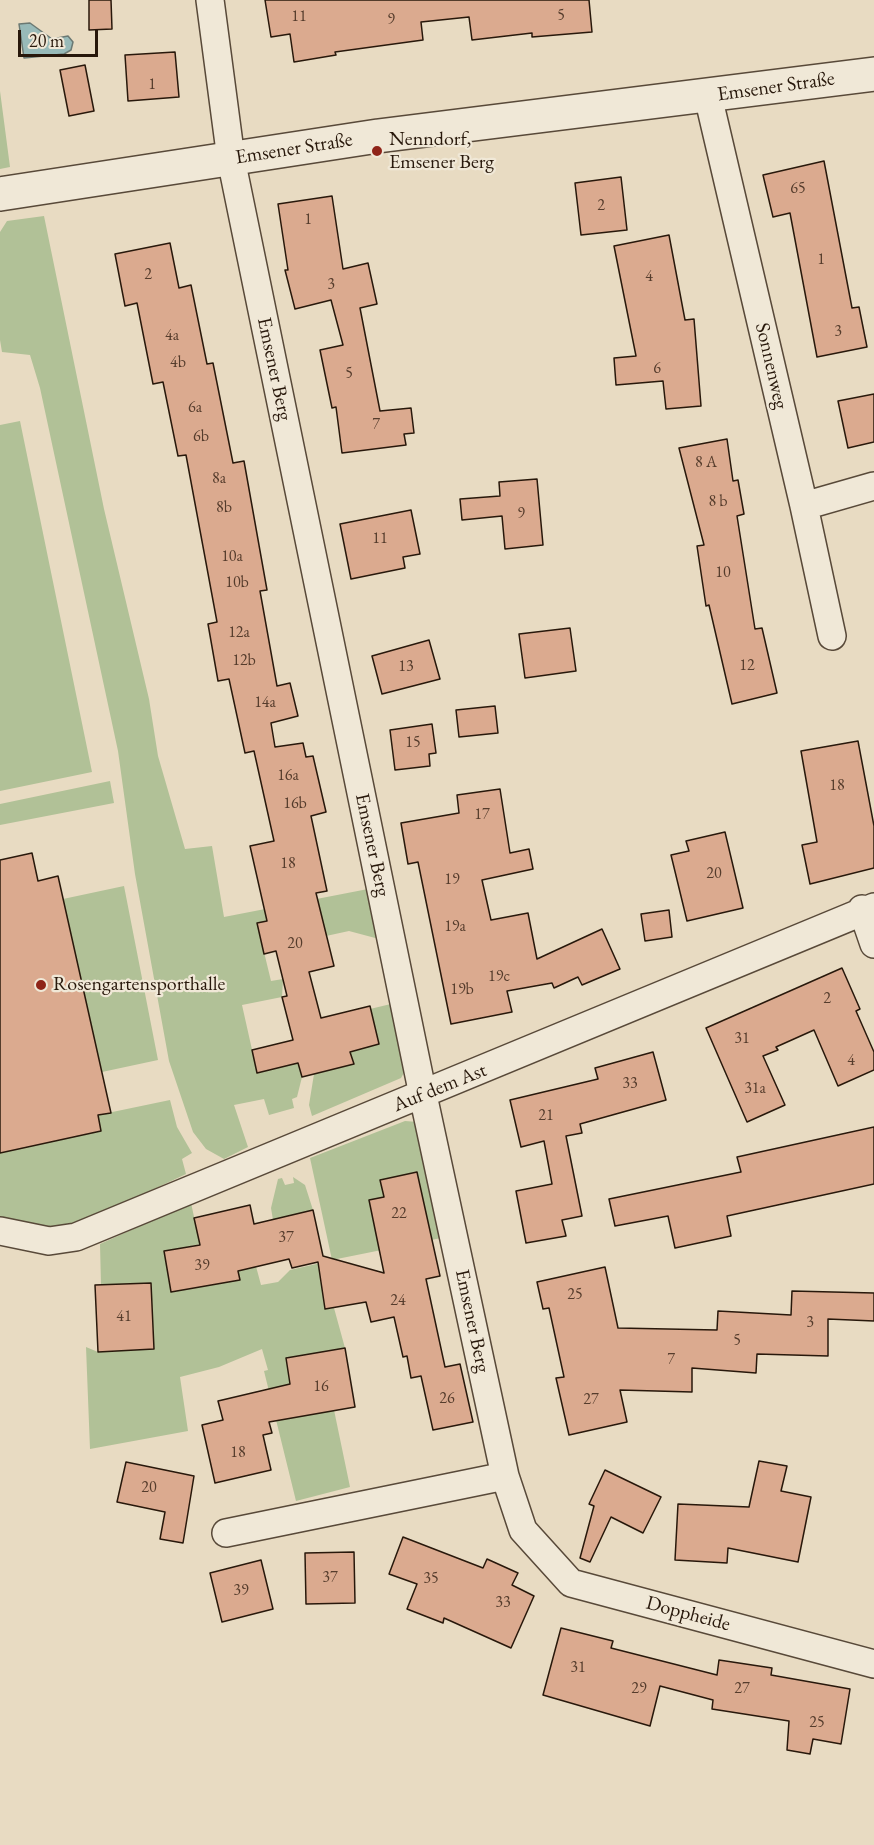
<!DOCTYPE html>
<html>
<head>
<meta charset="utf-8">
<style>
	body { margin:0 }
	#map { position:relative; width:874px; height:1845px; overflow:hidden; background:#e8dbc2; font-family:"EB Garamond",serif }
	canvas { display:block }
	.scale { position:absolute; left:18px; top:30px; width:80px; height:27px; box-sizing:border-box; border:3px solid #28180b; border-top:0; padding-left:8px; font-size:18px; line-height:21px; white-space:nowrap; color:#28180b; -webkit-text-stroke:4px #f0e8d7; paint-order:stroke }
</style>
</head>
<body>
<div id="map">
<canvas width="874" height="1845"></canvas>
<div class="scale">20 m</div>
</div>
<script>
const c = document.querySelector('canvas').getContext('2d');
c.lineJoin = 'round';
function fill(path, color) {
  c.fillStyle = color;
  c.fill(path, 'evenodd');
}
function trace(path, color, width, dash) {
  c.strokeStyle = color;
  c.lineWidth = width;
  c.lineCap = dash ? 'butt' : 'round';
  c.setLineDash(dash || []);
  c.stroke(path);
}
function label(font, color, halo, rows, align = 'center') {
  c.font = font + ' "EB Garamond",serif';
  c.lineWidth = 4.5;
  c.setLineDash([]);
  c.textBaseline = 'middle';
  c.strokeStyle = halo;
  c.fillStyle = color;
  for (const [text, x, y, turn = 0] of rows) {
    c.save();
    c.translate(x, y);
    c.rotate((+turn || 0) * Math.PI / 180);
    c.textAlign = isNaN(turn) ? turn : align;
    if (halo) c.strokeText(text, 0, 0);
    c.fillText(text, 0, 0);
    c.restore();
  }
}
fill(new Path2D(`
	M0 91 10 167 0 169Z
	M44 216 104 509 149 699 158 756 185 849 212 846 224 917 368 889 379 939 349 931 326 936 319 908 257 923 271 981 283 979 282 997 242 1005 257 1072 298 1062 302 1077 297 1097 292 1099 294 1108 269 1115 264 1099 234 1105 248 1147 224 1159 206 1149 193 1132 169 1061 135 874 118 751 40 388 30 355 2 352 0 340V232L7 221Z
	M20 421 92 772 0 791V425Z
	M110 781 114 803 0 825V804Z
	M124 886 158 1060 102 1072 63 899Z
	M395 1003 406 1069 401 1078 312 1116 309 1105 314 1074 353 1064 350 1051 379 1044 370 1009Z
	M170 1100 177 1127 192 1153 182 1159 186 1174 82 1223 58 1229 0 1224V1153L101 1131 98 1115Z
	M405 1121 418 1122 446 1237 332 1260 310 1158Z
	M293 1177 305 1185 313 1210 273 1220 271 1208 278 1179 282 1178 285 1185 294 1183Z
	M191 1203 200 1244 164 1252 171 1292 240 1280 233 1248 250 1244 261 1285 278 1282 290 1270 325 1262 326 1309 334 1308 345 1348 286 1358 296 1417 334 1410 350 1487 296 1501 264 1371 268 1370 262 1349 219 1367 180 1377 188 1431 90 1449 86 1347 98 1352 154 1349 151 1283 101 1285 100 1244Z`), '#b1c197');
const water = new Path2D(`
	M30 23 52 39 68 36 73 42 71 50 64 54 24 58 19 24Z`);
fill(water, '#98bab8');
trace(water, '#6b7973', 1.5);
const building = new Path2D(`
	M89 0H111L112 29 89 30Z
	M265 0H589L592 32 532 37V33L472 40 469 17 421 22 423 40 335 52 336 55 294 62 290 34 271 37Z
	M175 52 179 97 128 101 125 55Z
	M85 65 94 111 69 116 60 70Z
	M824 161 852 308 859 307 867 347 817 357 790 213 773 217 763 175Z
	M621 177 627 230 581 235 575 183Z
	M332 196 343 269 368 263 377 304 360 308 380 411 411 408 414 433 404 434 406 445 342 453 336 407 332 408 320 350 343 345 331 300 295 309 285 270H288L278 204Z
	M669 235 685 320 694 319 701 406 666 409 663 381 616 385 614 358 636 356 614 246Z
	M170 243 179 288 191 285 207 364 213 363 233 463 244 461 267 590 260 591 277 686 290 683 298 716 271 723 275 747 303 743 306 757 313 756 326 812 311 816 327 891 316 893 334 966 309 972 321 1018 370 1006 379 1044 350 1052 354 1064 302 1077 298 1063 257 1073 252 1050 293 1040 282 997 287 996 276 951 264 954 257 923 267 921 250 846 274 841 254 751 245 753 229 679 218 681 208 624 217 622 186 455 178 456 163 382 153 384 137 303 125 306 115 254Z
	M874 394V442L848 448 838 401Z
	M727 439 733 481 738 480 744 514 737 516 755 629 762 628 777 693 732 704 709 605 706 606 697 546 704 545 679 448Z
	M537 479 543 545 505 549 502 516 462 520 460 499 500 496 499 482Z
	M411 510 420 554 403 557 405 568 351 579 340 524Z
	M570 628 576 671 525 678 519 634Z
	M429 640 440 679 382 694 372 656Z
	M495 706 498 733 459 737 456 710Z
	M432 724 436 753 429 754 430 766 395 770 390 730Z
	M858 741 874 826V868L810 884 802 845 817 842 801 751Z
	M500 789 510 853 529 849 533 869 482 880 491 920 528 913 537 959 602 929 620 969 582 985 578 977 554 988 552 983 507 991 512 1012 451 1024 418 862 408 864 401 823 459 813 457 795Z
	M725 832 743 908 687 921 671 855 689 851 686 841Z
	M32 853 38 881 58 876 111 1113 98 1115 101 1131 0 1153V860Z
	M669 910 672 937 645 941 641 914Z
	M842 968 860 1009 856 1011 874 1052V1070L838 1086 814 1030 776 1047 778 1050 763 1056 785 1105 747 1122 706 1028Z
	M653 1052 666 1100 580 1124 582 1133 566 1136 582 1216 562 1220 566 1236 526 1243 516 1191 552 1184 544 1141 521 1147 510 1100 598 1079 595 1068Z
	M874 1127V1184L727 1216 731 1236 675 1248 668 1216 615 1226 609 1199 741 1172 737 1157Z
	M417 1172 440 1276 426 1279 445 1367 460 1364 473 1422 433 1430 421 1376 411 1378 407 1356 403 1357 394 1317 371 1322 366 1302 325 1309 318 1262 292 1268 289 1259 238 1271 240 1280 171 1292 164 1251 200 1245 194 1218 250 1205 254 1224 313 1210 323 1256 384 1273 369 1200 384 1197 380 1180Z
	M605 1267 618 1328 717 1330 718 1311 791 1315 792 1291 874 1293V1321L828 1319V1356L757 1354 756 1373 692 1368V1392L620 1390 627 1422 569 1435 556 1378 564 1377 549 1308 543 1309 537 1282Z
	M151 1283 154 1349 98 1352 95 1285Z
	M345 1348 355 1407 269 1422 272 1433 263 1435 271 1470 215 1483 202 1425 223 1420 218 1401 290 1384 286 1358Z
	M759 1461 787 1466 781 1491 811 1497 798 1562 728 1548 727 1563 675 1560 678 1504 749 1507Z
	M126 1462 194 1476 183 1543 160 1539 165 1512 117 1502Z
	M605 1470 661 1497 643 1533 611 1517 590 1562 580 1558 594 1506 589 1504Z
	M403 1537 483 1568 487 1559 518 1573 512 1585 534 1596 511 1648 444 1618 443 1623 407 1609 417 1584 389 1574Z
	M354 1552 355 1603 306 1604 305 1553Z
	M261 1560 273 1609 222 1622 210 1573Z
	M561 1628 613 1641 611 1648 717 1675 719 1660 772 1668 771 1675 850 1689 841 1744 813 1739 810 1754 787 1750 789 1721 712 1709 713 1700 660 1686 650 1726 543 1695Z`);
fill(building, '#dbaa8f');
trace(building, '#28180b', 1.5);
const minor = new Path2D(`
	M210 0 231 159 423 1095 505 1476 523 1530 571 1583 874 1664
	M708 96 804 506 832 636
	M804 506 874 486
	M862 909 874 944
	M0 1231 49 1241 76 1237 874 907
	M226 1533 505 1476`);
const tertiary = new Path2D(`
	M0 194 378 136 874 74`);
trace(minor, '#584939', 30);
trace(tertiary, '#584939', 36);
trace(minor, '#f0e8d7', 27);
trace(tertiary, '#f0e8d7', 33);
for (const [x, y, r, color] of [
	[377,151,6,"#8f2418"],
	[41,985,6,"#8f2418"]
]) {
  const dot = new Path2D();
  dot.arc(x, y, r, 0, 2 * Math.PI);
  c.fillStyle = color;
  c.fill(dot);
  trace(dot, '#f0e8d7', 2);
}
label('16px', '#553c2c', null, [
	["5",561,16],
	["11",299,17],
	["9",391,20],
	["1",152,85],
	["65",798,189],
	["2",601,206],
	["1",308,220],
	["1",821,260],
	["2",148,275],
	["4",649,277],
	["3",331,285],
	["3",838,332],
	["4a",172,336],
	["4b",178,363],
	["6",657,369],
	["5",349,374],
	["6a",195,408],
	["7",376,425],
	["6b",201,437],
	["8 A",706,463],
	["8a",219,479],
	["8 b",718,502],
	["8b",224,508],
	["9",521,514],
	["11",380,539],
	["10a",232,557],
	["10",723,573],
	["10b",237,583],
	["12a",239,633],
	["12b",244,661],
	["12",747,666],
	["13",406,667],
	["14a",265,703],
	["15",413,743],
	["16a",288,776],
	["18",837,786],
	["16b",295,804],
	["17",482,815],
	["18",288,864],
	["20",714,874],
	["19",452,880],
	["19a",455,927],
	["20",295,944],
	["19c",499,977],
	["19b",462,990],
	["2",827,999],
	["31",742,1039],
	["4",851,1061],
	["33",630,1084],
	["31a",755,1089],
	["21",546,1116],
	["22",399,1214],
	["37",286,1238],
	["39",202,1266],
	["25",575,1295],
	["24",398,1301],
	["41",124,1317],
	["3",810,1323],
	["5",737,1341],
	["7",671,1360],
	["16",321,1387],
	["26",447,1399],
	["27",591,1400],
	["18",238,1453],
	["20",149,1488],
	["37",330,1578],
	["35",431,1579],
	["39",241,1591],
	["33",503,1603],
	["31",578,1668],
	["29",639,1689],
	["27",742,1689],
	["25",817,1723]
]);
label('20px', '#28180b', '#f0e8d7', [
	["Emsener Straße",776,87,-8],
	["Emsener Straße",294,149,-9],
	["Sonnenweg",771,366,77],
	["Emsener Berg",274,369,78],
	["Emsener Berg",372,845,78],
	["Auf dem Ast",440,1088,-22],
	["Emsener Berg",472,1321,78],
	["Doppheide",688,1614,15]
]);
label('20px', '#28180b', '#f0e8d7', [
	["Nenndorf,",389,140],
	["Emsener Berg",389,163],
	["Rosengartensporthalle",53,985]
], 'left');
</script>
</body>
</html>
